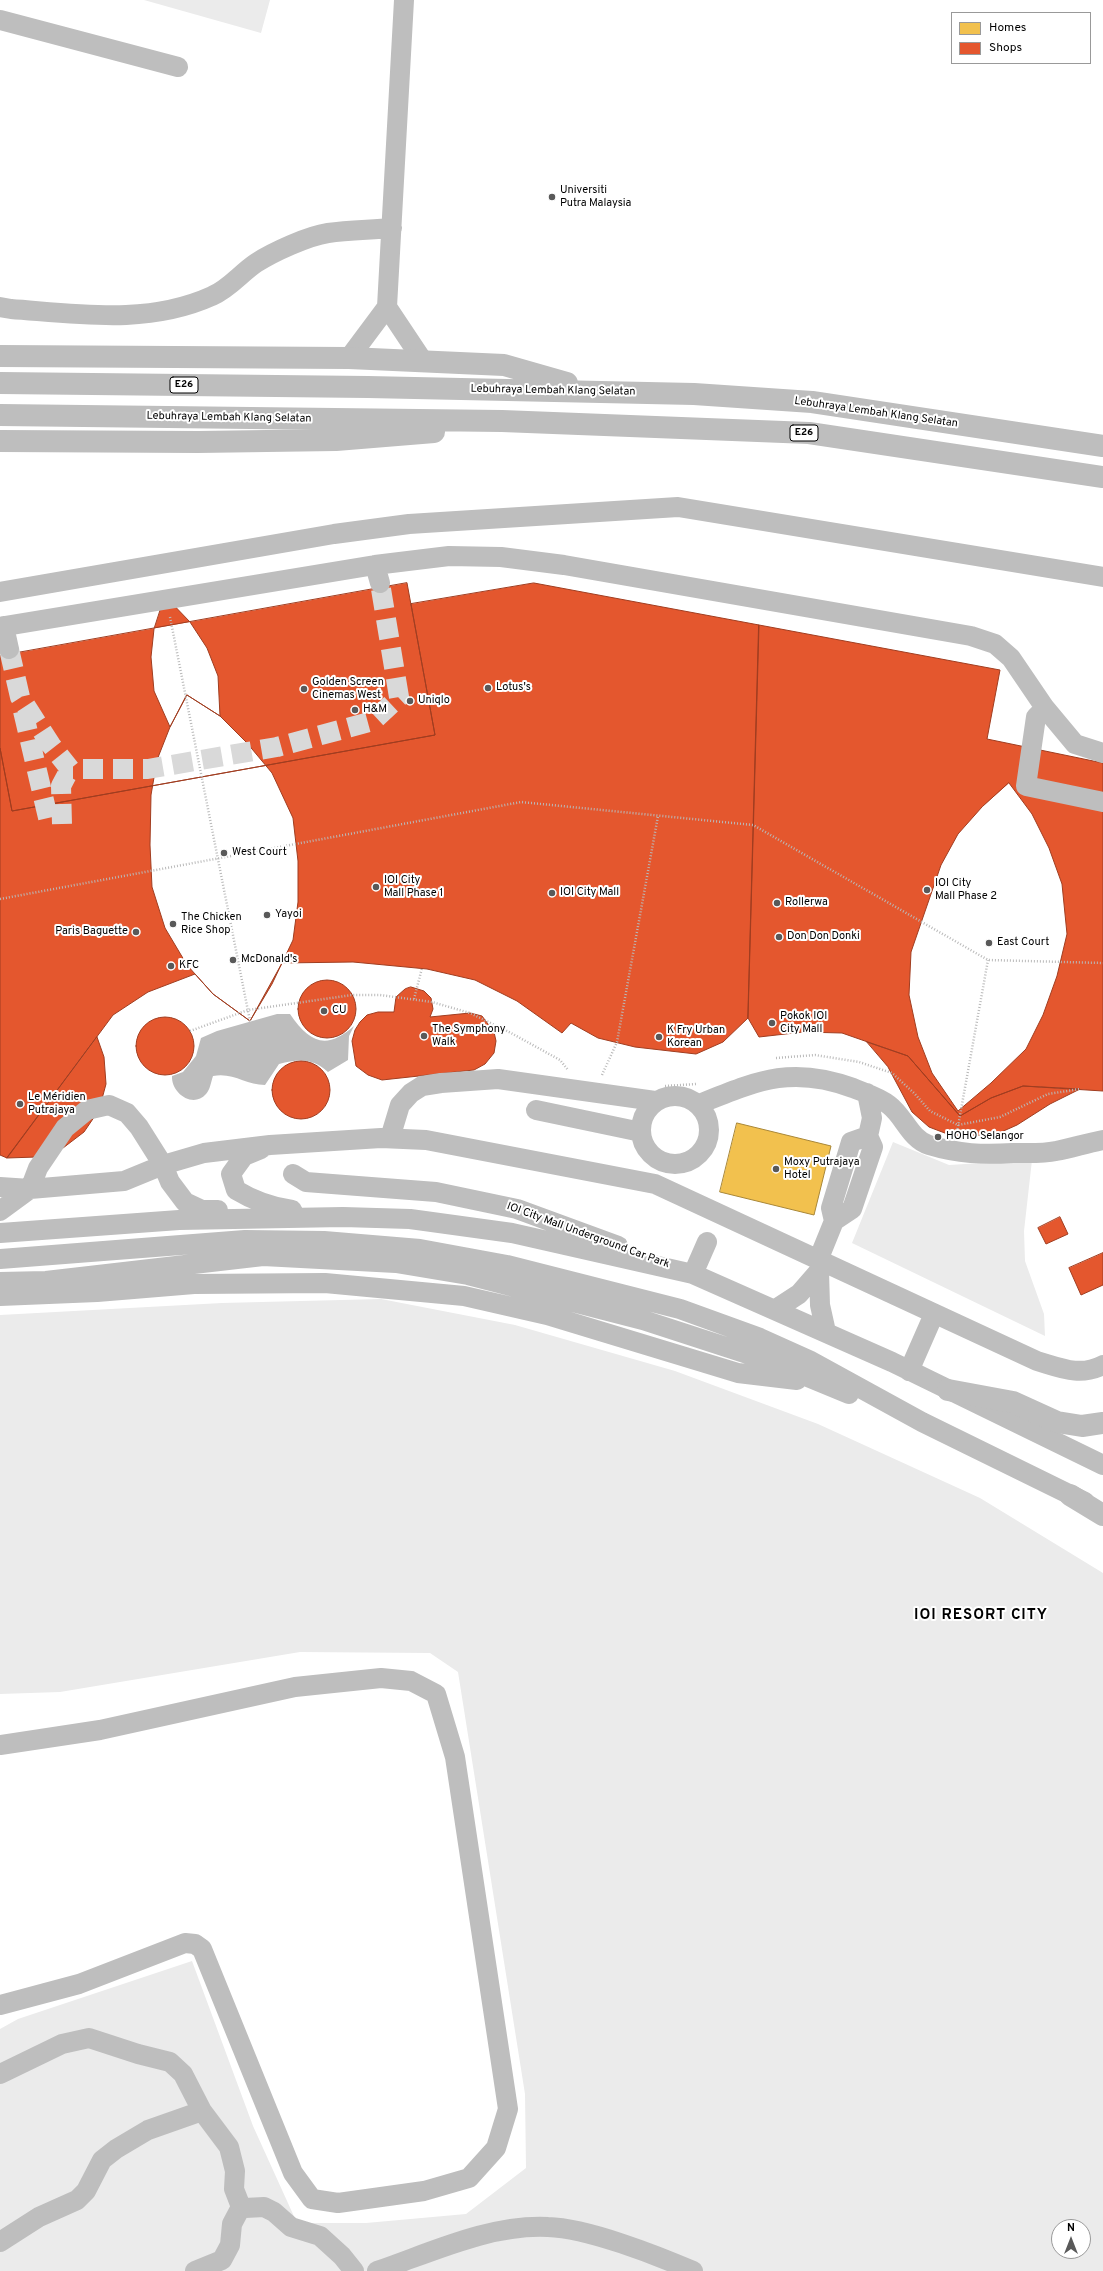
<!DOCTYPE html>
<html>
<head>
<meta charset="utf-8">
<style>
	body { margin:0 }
	#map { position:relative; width:1103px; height:2271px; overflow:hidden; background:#fff; font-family:Overpass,sans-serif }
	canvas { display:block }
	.legend { position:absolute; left:951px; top:12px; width:140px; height:52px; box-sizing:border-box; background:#fff; border:1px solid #999; margin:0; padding:5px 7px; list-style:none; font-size:12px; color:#000 }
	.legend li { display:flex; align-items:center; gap:8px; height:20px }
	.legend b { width:20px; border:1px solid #999 }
	.north { position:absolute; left:1051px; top:2219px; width:40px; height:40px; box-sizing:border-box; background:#fff; border:1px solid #999; border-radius:50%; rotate:0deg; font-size:11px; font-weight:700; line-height:16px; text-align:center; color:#000 }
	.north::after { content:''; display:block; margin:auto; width:14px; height:18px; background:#595959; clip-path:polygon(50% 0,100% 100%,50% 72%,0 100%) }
</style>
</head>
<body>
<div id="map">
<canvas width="1103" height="2271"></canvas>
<ul class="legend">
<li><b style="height:11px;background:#f2c14e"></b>Homes</li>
<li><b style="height:11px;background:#e4572e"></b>Shops</li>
</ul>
<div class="north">N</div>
</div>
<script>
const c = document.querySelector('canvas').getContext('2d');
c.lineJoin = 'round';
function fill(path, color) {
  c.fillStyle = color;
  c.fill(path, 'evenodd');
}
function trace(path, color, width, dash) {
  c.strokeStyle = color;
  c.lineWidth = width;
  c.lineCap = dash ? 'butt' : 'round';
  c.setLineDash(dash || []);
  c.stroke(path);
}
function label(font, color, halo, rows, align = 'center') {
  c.font = font + ' Overpass,sans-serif';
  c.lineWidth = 4;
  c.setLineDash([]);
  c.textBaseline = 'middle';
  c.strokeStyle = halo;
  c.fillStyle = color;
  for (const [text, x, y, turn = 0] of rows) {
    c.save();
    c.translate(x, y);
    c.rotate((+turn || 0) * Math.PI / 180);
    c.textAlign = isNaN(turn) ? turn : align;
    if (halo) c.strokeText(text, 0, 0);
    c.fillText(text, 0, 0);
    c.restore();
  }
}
fill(new Path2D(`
	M144 0H270L261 33Z
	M893 1142 949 1165 1032 1160 1024 1231 1025 1261 1044 1314 1045 1336 852 1243Z
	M381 1299 515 1325 675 1371 818 1424 980 1498 1103 1573V2271H0V2029L18 2019 192 1961 253 2126 297 2223H366L466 2214 526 2168 525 2094 458 1672 430 1653 300 1652 60 1692 0 1694V1315L222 1303ZM1059 2227H1083V2251H1059Z`), '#ebebeb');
fill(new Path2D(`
	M277 1014H290C309 1042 326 1051 354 1026L349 1036 348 1060 328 1072C312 1058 299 1059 279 1064L265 1085C246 1085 233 1072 213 1076 211 1082 210 1090 206 1094 193 1109 171 1093 172 1076L183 1072 196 1056 201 1038 217 1031Z`), '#bdbdbd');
const homes = new Path2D(`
	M53 988 99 1020 6 1151 0 1147V1062Z
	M737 1123 831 1146 814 1215 720 1192Z`);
fill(homes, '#f2c14e');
trace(homes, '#a98737', 1);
const shops = new Path2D(`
	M407 583 435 735 12 811 0 748V656Z
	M534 583 759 625 748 1018 723 1042 696 1054 635 1047 598 1038 571 1023 562 1033 517 1001 475 980 427 969 353 962 282 963 250 1021 213 994 195 974 148 992 113 1015 7 1158 0 1155V748L12 811 435 735 411 604Z
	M165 596 190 622 207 648 218 676 220 716 187 695 170 727 154 691 151 657 154 629Z
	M759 625 1000 670 987 739 1103 763V1091L1023 1086 991 1098 960 1116 908 1056 842 1033 803 1032 759 1037 748 1018Z
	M187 695 220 716 247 743 272 773 293 818 298 861V902L293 940 272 984 250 1021 213 994 187 965 165 928 152 887 150 845 151 795 157 760 170 727Z
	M1009 783 1032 814 1049 848 1062 884 1067 934 1057 976 1043 1015 1026 1049 991 1083 958 1111 932 1073 918 1037 909 995 911 952 941 865 958 834 982 807Z
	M298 1009a29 29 0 1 1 58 0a29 29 0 1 1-58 0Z
	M411 987 424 991 431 998 433 1009 430 1017 470 1013 482 1016 494 1032 496 1041 494 1053 485 1064 474 1070 382 1080 368 1075 356 1066 352 1041 355 1030 360 1022 367 1015 378 1012H394L396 997 405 989Z
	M136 1046a29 29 0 1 1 58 0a29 29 0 1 1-58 0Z
	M97 1037 104 1057 106 1084 99 1110 84 1132 63 1148 37 1157 7 1158Z
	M867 1042 908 1056 960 1116 991 1098 1023 1086 1080 1089 1050 1104 1017 1125 999 1133 973 1136 950 1135 929 1127 912 1112 888 1067Z
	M272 1090a29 29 0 1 1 58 0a29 29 0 1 1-58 0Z
	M1060 1217 1068 1234 1046 1244 1038 1228Z
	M1103 1253V1285L1081 1295 1069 1268Z`);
fill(shops, '#e4572e');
trace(shops, '#a03d20', 1);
trace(new Path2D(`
	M9 649 20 697 51 745 70 769H148L277 747 373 721 399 697 380 583
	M23 711 50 826
	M62 824 61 786 70 769`), '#d9d9d9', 20, [20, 10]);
trace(new Path2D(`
	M170 617 250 1021
	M0 899 521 802 753 825 988 960 1103 963
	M414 999 422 968
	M190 1031 248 1010 352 995H380L432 1002 470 1013 511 1033 560 1060 568 1070
	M776 1058 815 1055 859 1062 892 1073 915 1094 930 1111 958 1125 1000 1117 1048 1094 1080 1089
	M602 1075 617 1042 658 816
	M665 1086 696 1084
	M670 1091 678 1095
	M957 1132 988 960`), '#b9b9b9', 2.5, [1, 2]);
trace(new Path2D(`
	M0 20 178 67
	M0 307 11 309C79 314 148 325 212 296 229 289 241 273 256 263 273 252 308 236 328 233 349 230 371 230 392 228
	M387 307 423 361
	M349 358 387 307 404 0
	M375 565 380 583
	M0 592 334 534 409 524 678 507 1103 577
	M4 626 9 649
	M0 627 375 565 449 556 501 557 564 565 971 636 995 644 1011 658 1045 708 1075 744 1103 753
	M1045 708 1036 717 1026 786 1103 802
	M641 1130a34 34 0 1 1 68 0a34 34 0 1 1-68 0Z
	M699 1104C757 1081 791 1065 853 1088 865 1093 879 1097 889 1105 904 1116 910 1139 929 1145 959 1154 983 1155 1013 1153 1027 1153 1042 1154 1056 1151 1072 1148 1087 1143 1103 1140
	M536 1110 641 1132
	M390 1138 400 1105 411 1093 422 1086 441 1083 498 1079 655 1101
	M261 1149 244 1156 231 1174 236 1190C254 1201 271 1207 292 1210
	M293 1174 306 1182 436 1192 517 1209 618 1246
	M0 1187 30 1189 124 1181 163 1165 204 1153 270 1145 381 1138 426 1140 655 1184 1037 1361C1061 1368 1080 1377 1103 1365
	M0 1211 30 1189 38 1168 65 1128 87 1110 109 1105 127 1113 139 1127 163 1165 170 1182 185 1202 202 1210H218
	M834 1221 831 1208 851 1142 868 1136
	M0 1233 179 1220 343 1217 410 1219 512 1233 693 1274 892 1362 1103 1465
	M819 1258 834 1221 852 1209 873 1147 868 1136 872 1118 867 1093
	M0 1259 245 1240 324 1241 420 1249 507 1265 680 1309 760 1338 809 1360 922 1422 1085 1502
	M693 1274 707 1242
	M0 1282 46 1281 263 1256 396 1263 468 1275 643 1320 769 1361 849 1394
	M0 1296 97 1292 194 1284 325 1283 464 1296 547 1315 738 1373 797 1380
	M776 1309 799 1294 819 1271 820 1305 826 1332
	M909 1371 934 1314
	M0 1745 100 1730 295 1687 381 1678 411 1681 436 1694 455 1757 508 2109 496 2148 469 2178 424 2191 338 2203 312 2199 293 2173 202 1949 195 1944 185 1943 79 1984 0 2005
	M0 2074 62 2044 89 2038 138 2054 170 2062 183 2074 202 2111
	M0 2242 39 2217 77 2200 86 2191 102 2160 116 2149 148 2130 202 2111 229 2147 235 2171 234 2189 241 2207 245 2208 264 2207 274 2212 291 2227 320 2236 342 2256 354 2271
	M195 2271 222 2260 230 2245 232 2224 241 2207
	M377 2271C430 2253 490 2224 548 2227 587 2228 656 2255 693 2271`), '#bebebe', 20);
trace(new Path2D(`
	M948 1390 1013 1402 1057 1422 1082 1426 1103 1423
	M1070 1495 1103 1515`), '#bebebe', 22);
trace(new Path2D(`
	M0 356 349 358 504 365 567 383
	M0 383 368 387 694 394 812 402 1103 446
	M0 415 502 421 809 433 1103 477
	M0 441 198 442 336 440 434 432`), '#bebebe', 22);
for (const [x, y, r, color] of [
	[552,197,4,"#595959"],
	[488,688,4,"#595959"],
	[304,689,4,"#595959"],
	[410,701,4,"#595959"],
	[355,710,4,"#595959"],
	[224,853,4,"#595959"],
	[376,887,4,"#595959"],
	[927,890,4,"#595959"],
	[552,893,4,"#595959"],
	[777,903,4,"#595959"],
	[267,915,4,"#595959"],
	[173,924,4,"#595959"],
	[136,932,4,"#595959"],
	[779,937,4,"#595959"],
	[989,943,4,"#595959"],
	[233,960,4,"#595959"],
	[171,966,4,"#595959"],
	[324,1011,4,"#595959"],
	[772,1023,4,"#595959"],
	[424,1036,4,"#595959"],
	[659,1037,4,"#595959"],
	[20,1104,4,"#595959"],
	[938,1137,4,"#595959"],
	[776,1169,4,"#595959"]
]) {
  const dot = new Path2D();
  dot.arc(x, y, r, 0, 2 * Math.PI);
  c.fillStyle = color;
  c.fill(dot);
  trace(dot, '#fff', 1.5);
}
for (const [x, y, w] of [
	[184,385,28],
	[804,433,28]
]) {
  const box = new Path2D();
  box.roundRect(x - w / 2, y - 8, w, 16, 3);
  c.fillStyle = '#fff';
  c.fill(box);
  trace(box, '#000', 1);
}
label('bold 10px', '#000', null, [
	["E26",184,385],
	["E26",804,433]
]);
label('11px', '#000', '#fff', [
	["Universiti",560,191],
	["Putra Malaysia",560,204],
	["Golden Screen",312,683],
	["Cinemas West",312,696],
	["Lotus's",496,688],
	["Uniqlo",418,701],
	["H&M",363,710],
	["West Court",232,853],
	["IOI City",384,881],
	["Mall Phase 1",384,894],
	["IOI City",935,884],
	["Mall Phase 2",935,897],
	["IOI City Mall",560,893],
	["Rollerwa",785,903],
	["Yayoi",275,915],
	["The Chicken",181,918],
	["Rice Shop",181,931],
	["Paris Baguette",128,932,"right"],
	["Don Don Donki",787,937],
	["East Court",997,943],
	["McDonald's",241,960],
	["KFC",179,966],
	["CU",332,1011],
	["Pokok IOI",780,1017],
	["City Mall",780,1030],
	["The Symphony",432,1030],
	["Walk",432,1043],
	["K Fry Urban",667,1031],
	["Korean",667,1044],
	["Le Méridien",28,1098],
	["Putrajaya",28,1111],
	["HOHO Selangor",946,1137],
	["Moxy Putrajaya",784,1163],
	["Hotel",784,1176]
], 'left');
label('11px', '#000', '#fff', [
	["Lebuhraya Lembah Klang Selatan",553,391,1],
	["Lebuhraya Lembah Klang Selatan",876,413,8],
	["Lebuhraya Lembah Klang Selatan",229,418,1],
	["IOI City Mall Underground Car Park",588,1236,20]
]);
c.letterSpacing = '1px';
label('bold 15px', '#000', '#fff', [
	["IOI RESORT CITY",981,1616]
]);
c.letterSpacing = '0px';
</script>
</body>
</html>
